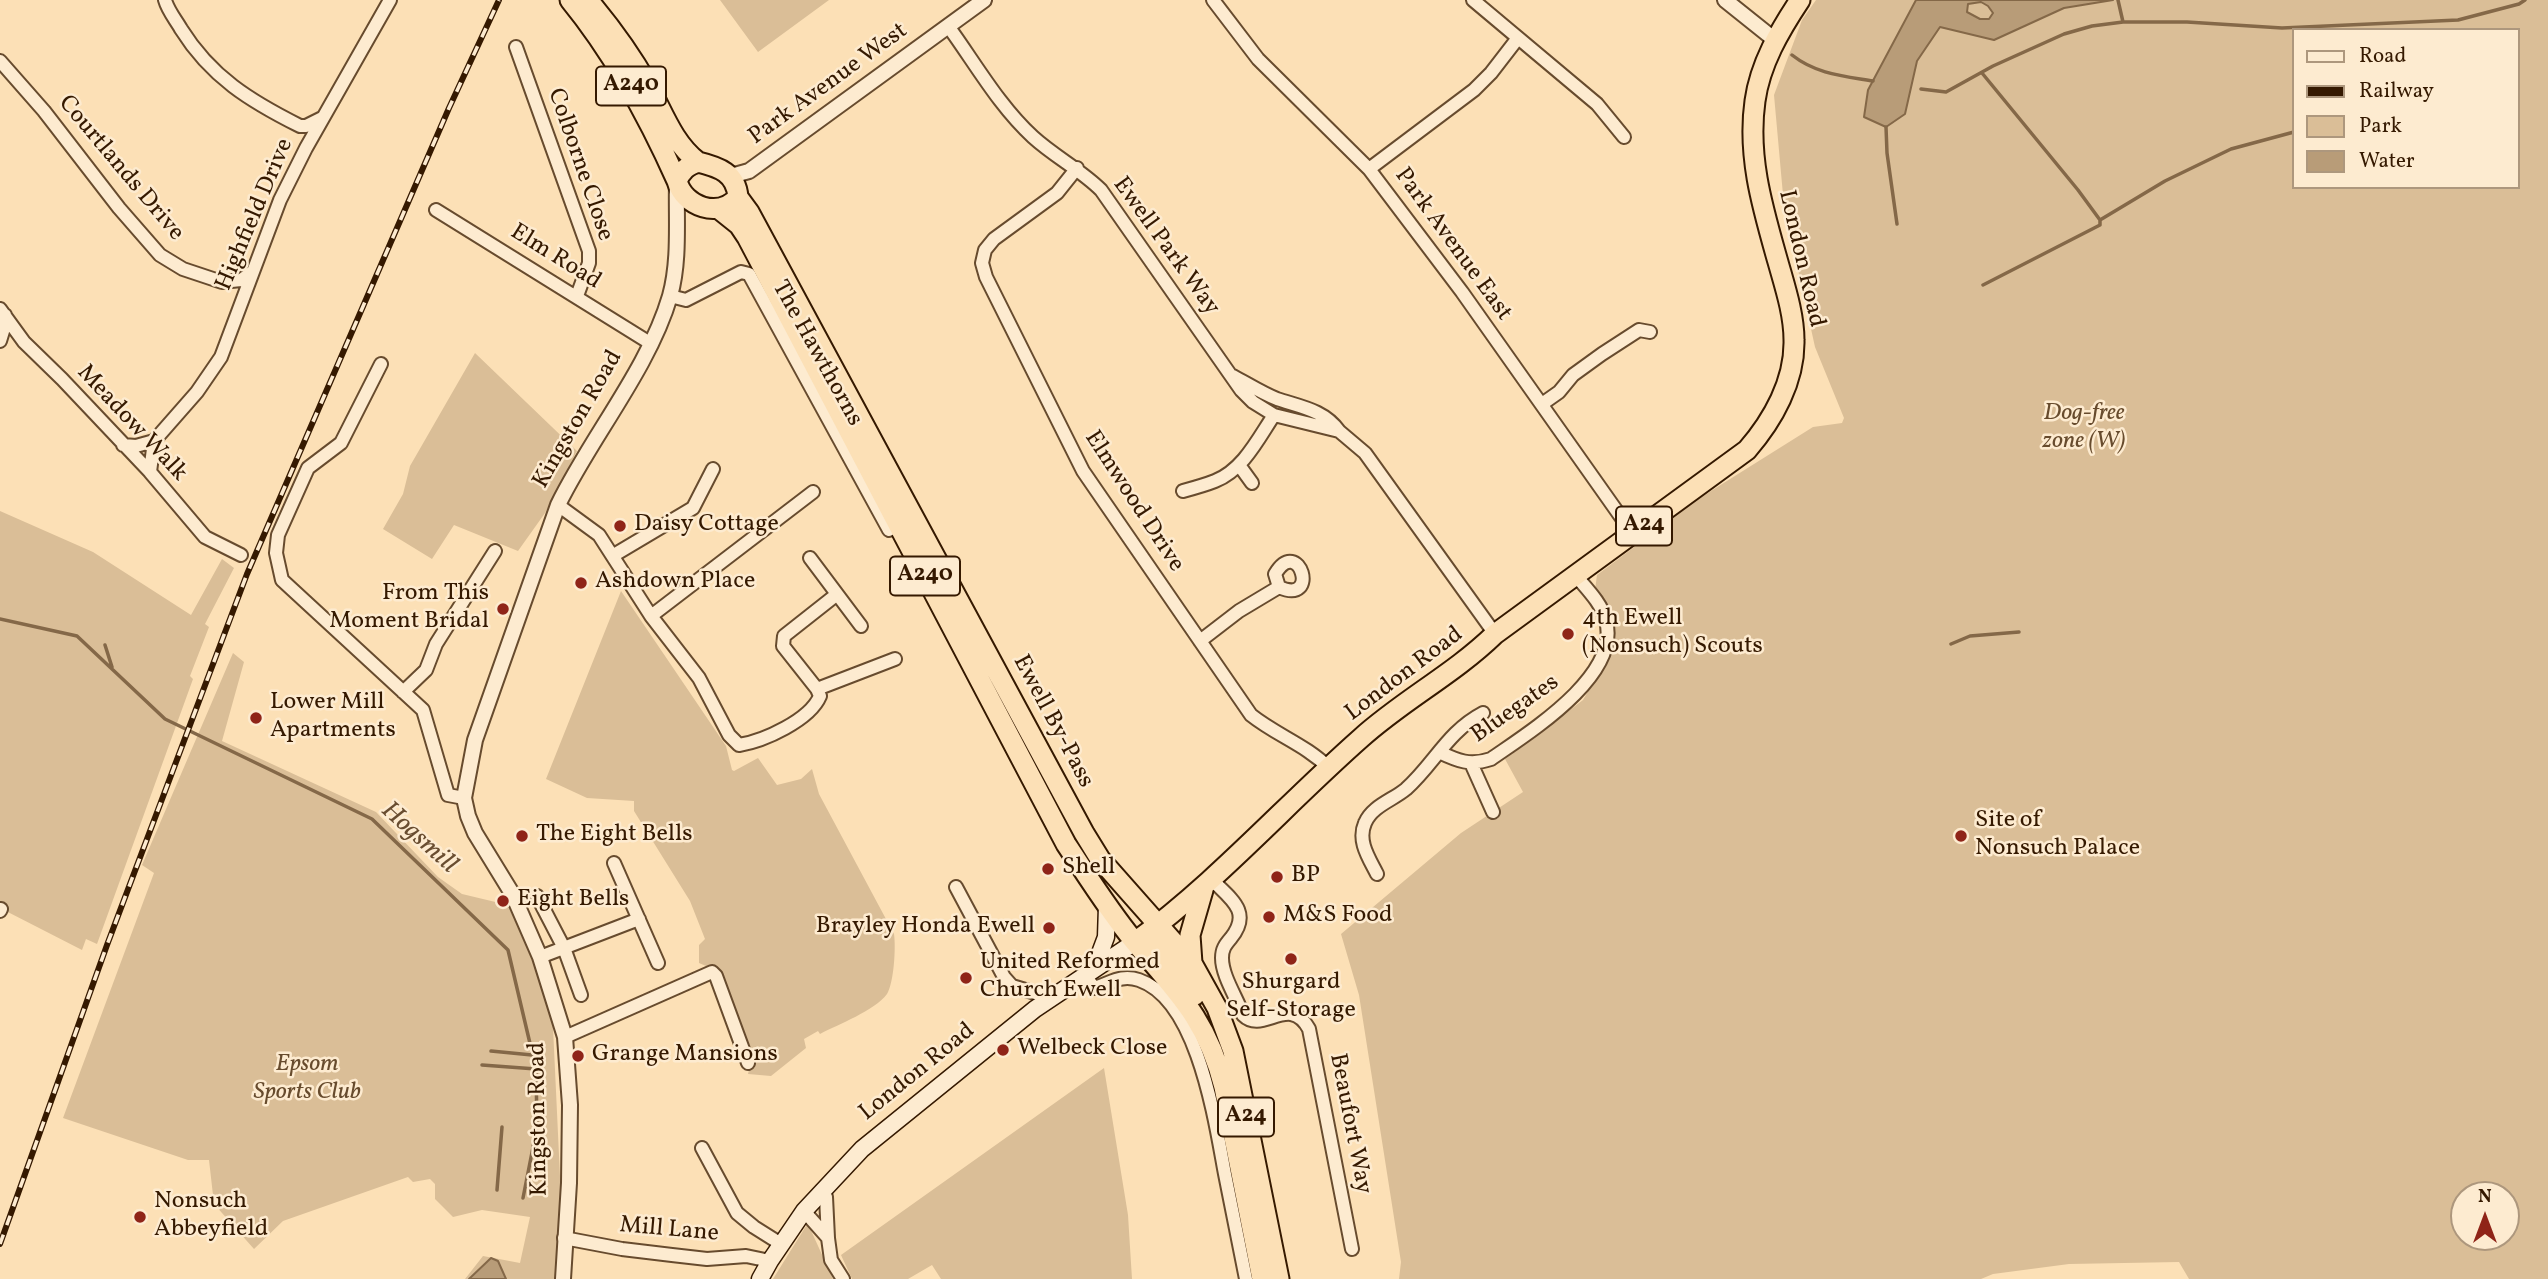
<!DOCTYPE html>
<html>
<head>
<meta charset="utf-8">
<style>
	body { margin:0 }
	#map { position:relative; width:2548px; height:1279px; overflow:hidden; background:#fce0b6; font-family:Vollkorn,serif }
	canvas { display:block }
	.legend { position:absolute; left:2292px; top:28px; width:228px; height:161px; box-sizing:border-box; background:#fdebd0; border:2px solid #ad977d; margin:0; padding:9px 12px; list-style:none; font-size:21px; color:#351900 }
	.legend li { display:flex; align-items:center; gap:14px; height:35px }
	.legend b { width:35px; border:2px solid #ad977d }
	.north { position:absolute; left:2450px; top:1181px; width:70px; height:70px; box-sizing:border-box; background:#fdebd0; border:2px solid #ad977d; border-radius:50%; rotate:0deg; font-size:19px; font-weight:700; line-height:28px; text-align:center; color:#351900 }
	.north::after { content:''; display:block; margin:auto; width:24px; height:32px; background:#8f2418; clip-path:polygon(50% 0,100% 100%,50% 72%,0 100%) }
</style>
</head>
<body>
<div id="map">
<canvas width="2548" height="1279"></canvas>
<ul class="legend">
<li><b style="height:9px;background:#fdebd0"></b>Road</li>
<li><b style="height:9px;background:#351900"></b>Railway</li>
<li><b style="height:19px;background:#dabe97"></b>Park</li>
<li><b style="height:19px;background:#b89c78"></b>Water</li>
</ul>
<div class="north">N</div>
</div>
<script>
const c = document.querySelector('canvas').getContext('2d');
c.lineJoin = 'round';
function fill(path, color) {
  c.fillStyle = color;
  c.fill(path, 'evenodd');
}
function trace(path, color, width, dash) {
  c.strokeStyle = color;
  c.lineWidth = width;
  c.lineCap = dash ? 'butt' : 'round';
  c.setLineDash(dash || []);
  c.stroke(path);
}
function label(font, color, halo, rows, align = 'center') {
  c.font = font + ' Vollkorn,serif';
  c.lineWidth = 5;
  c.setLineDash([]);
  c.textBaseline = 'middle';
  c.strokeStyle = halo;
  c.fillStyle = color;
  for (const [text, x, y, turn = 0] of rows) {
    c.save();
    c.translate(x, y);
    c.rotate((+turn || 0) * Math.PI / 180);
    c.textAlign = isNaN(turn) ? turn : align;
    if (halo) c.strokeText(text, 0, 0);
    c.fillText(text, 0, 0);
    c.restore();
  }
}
fill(new Path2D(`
	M720 0H829L758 52Z
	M1816 0H2548V1279H2189L2179 1262 2069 1264 1993 1274 1981 1279H1399L1401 1262 1359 995 1341 934 1461 833 1523 792 1505 759 1583 700 1606 660 1612 616 1595 590 1597 575 1695 501 1813 427 1842 423 1844 418 1815 347 1784 206 1774 95 1802 20ZM2294 30H2518V187H2294ZM2464 1195H2506V1237H2464Z
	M475 353 577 451 545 513 518 551 454 525 432 559 383 529 403 494 410 466Z
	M0 511 93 552 191 615 222 559 234 568 205 624 209 627 190 676 193 679 97 944 86 939 82 950 0 908Z
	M621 591 726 746 732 770 734 771 758 758 777 785 801 779 812 769 819 794 894 934C896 947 894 983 887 994 874 1011 839 1024 820 1034L818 1031 804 1039 806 1048 771 1076 748 1074 753 1053 718 971 699 963V945L705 939 690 901 634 811V801L587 798 546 779Z
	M233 653 244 662 222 741 376 812 438 877 462 894 508 905 552 1006 562 1219 557 1279H465L483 1256 520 1263 530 1217 482 1210 453 1217 435 1199V1184L430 1179 413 1182 408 1177 283 1221 254 1249 214 1204 209 1160H188L63 1118 154 873 142 865Z
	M1104 1068 1128 1215 1132 1279H941L932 1265 908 1279H852L841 1255Z
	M806 1226H809L833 1279H773Z`), '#dabe97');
const water = new Path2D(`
	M1916 0H2113L2064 8 1994 40 1940 27 1917 61 1905 114 1886 127 1864 117 1868 90ZM1981 2 1988 6 1993 13 1989 19H1980L1967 12 1968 4Z
	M491 1258 498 1261 506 1279H469Z`);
fill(water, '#b89c78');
trace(water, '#846848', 2);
trace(new Path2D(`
	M2118 0 2123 22H2187L2282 28 2458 20 2519 4 2525 0
	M1792 55C1816 74 1843 76 1873 81
	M1982 73 2078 190 2100 220V225L1983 285
	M1921 89 1946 92 1993 66 2064 34 2092 26 2123 22
	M1886 127 1887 153 1897 224
	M2100 220 2165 181 2231 149 2294 132
	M0 619 77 636 165 719 372 819 508 950 536 1069 537 1127 523 1198
	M1951 644 1970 636 2019 632
	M105 645 112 667
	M491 1051 532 1055
	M482 1065 536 1069
	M497 1190 502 1127`), '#846848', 3.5);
const minor = new Path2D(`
	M165 0C168 11 176 20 181 29 211 77 250 101 300 126H306L322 118
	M1213 0 1258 59 1369 169 1462 292 1633 534
	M1473 0 1597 104 1624 137
	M948 26C975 63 999 106 1033 137 1055 157 1081 170 1101 190L1241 390 1253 402 1274 415 1339 431 1365 453 1495 634
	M516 47 589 251V263L577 296
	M0 61 44 111 119 208 160 255 183 269 222 282 241 280 252 272
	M1077 168 1057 193 994 239 985 250 982 263 986 277 1083 471 1251 715C1276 735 1306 745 1329 768
	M1369 169 1474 90 1491 73 1518 38
	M436 210 650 343
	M670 296 686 300 741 272 749 274 889 530
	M0 309 24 342 62 379 150 472 205 537 241 555
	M0 341 4 328 5 315
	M381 364 341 443 308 468 278 535 276 553 282 580 423 710 448 795 464 798
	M1233 376C1248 384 1262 393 1277 399 1301 407 1324 410 1339 431
	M1542 404 1559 392 1573 375 1602 354 1639 330 1650 332
	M123 445 136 446 154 441
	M1239 465 1252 483
	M150 472 154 441 197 392 221 357 280 200 306 148 390 0
	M1183 491C1194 488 1205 485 1215 481 1243 470 1258 439 1274 415
	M558 505 599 535 651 616 813 492
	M614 555 693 508 713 469
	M810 558 861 626
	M651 616 699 678 729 735 739 745C764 741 810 720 820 696L817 689 895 659
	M1200 641 1239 611 1279 587 1275 574C1299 534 1321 606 1279 587
	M817 689 783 646 784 636 836 595
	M403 692 426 670 436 644 495 551
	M1439 752C1458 761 1470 766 1491 759 1528 733 1621 676 1606 621 1602 604 1588 590 1576 576
	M1471 763 1493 812
	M614 863 658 963
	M1377 874C1369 858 1357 841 1365 823 1372 806 1393 800 1406 789 1435 763 1447 732 1483 713
	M1212 880C1231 899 1252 912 1231 938 1225 945 1222 949 1222 958 1222 976 1237 998 1243 1015 1263 1035 1289 993 1309 1029L1352 1249
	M956 887 1004 977 1012 986 1052 998
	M537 896 564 948 581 995
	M0 911 1 909
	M540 957 639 919
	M1085 975 1094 988C1111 983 1121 974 1139 980 1198 1000 1215 1121 1225 1174 1232 1209 1239 1244 1246 1279
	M565 1037 712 972 716 976 748 1063
	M702 1148 737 1213 754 1227 781 1244
	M822 1190 826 1197 828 1238
	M804 1211 828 1238 831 1260 843 1279
	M564 1238 622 1249 672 1255 707 1259 746 1256 770 1261`);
const tertiary = new Path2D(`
	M1725 0 1775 40
	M731 176 749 171 984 0
	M563 1279 569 1183 570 1105 565 1037 540 957 513 895 475 833 468 816 464 798 475 740 558 505C591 437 649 368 670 296 680 260 676 220 677 183`);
const secondary = new Path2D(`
	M1094 969 1106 937 1107 906
	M760 1279 770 1261 804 1211 862 1149 1035 1009 1135 942`);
const trunk = new Path2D(`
	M570 0C615 55 648 116 677 181
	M588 0C610 26 631 55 648 85 663 112 673 143 698 162
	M698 162C719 167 736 173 738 197 719 219 684 207 677 181 682 170 687 166 698 162Z
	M738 197 749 212 1084 833 1100 859 1192 963 1217 1008 1233 1051 1279 1279
	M719 209 739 225 747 237 1066 844C1088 877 1109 911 1134 941 1177 992 1207 1019 1224 1087L1262 1279
	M1159 924 1153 936V940L1180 972 1195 995
	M1135 942C1217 882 1284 806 1361 738 1403 700 1454 674 1495 634L1747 450C1773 420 1795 381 1794 340 1794 314 1785 287 1778 262 1763 209 1747 157 1755 101 1760 64 1780 30 1800 0
	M1192 963 1190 935 1203 890`);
trace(minor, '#674b2e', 16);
trace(tertiary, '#674b2e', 18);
trace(secondary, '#351900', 19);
trace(trunk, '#351900', 23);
trace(minor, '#fdebd0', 12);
trace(tertiary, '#fdebd0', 14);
trace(secondary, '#fdebd0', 16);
trace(trunk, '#fce0b6', 19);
const rail = new Path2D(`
	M0 1244 107 945 247 574 449 108 499 0`);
trace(rail, '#351900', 6);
trace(rail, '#fdebd0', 3.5, [10]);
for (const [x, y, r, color] of [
	[620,526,7,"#8f2418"],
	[581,583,7,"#8f2418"],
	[503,609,7,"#8f2418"],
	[1568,634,7,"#8f2418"],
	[256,718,7,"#8f2418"],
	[522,836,7,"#8f2418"],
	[1961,836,7,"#8f2418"],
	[1048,869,7,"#8f2418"],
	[1277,877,7,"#8f2418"],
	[503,901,7,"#8f2418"],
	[1269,917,7,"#8f2418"],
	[1049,928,7,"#8f2418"],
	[1291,959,7,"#8f2418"],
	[966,978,7,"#8f2418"],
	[1003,1050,7,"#8f2418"],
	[578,1056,7,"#8f2418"],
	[140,1217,7,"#8f2418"]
]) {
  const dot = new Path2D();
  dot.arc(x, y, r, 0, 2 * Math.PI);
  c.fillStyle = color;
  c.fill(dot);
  trace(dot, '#fdebd0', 2.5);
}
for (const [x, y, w] of [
	[631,86,70],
	[1644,526,56],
	[925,576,70],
	[1246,1117,56]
]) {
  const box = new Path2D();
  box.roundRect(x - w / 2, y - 19.5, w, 39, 5);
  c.fillStyle = '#fdebd0';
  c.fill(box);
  trace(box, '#351900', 2);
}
label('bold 23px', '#351900', null, [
	["A240",631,86],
	["A24",1644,526],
	["A240",925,576],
	["A24",1246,1117]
]);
label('24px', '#351900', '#fdebd0', [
	["Park Avenue West",829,85,-36],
	["Colborne Close",579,165,71],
	["Courtlands Drive",120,169,50],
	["Highfield Drive",256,215,-67],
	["Park Avenue East",1452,245,54],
	["Ewell Park Way",1165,247,54],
	["Elm Road",555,258,32],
	["London Road",1800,259,77],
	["The Hawthorns",816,354,61],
	["Kingston Road",579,420,-60],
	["Meadow Walk",131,424,47],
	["Elmwood Drive",1133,502,57],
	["London Road",1405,675,-37],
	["Bluegates",1516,710,-35],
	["Ewell By-Pass",1052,722,62],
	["London Road",918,1073,-39],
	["Kingston Road",540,1119,-91],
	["Beaufort Way",1349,1124,79],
	["Mill Lane",669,1231,5]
]);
label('italic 24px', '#674b2d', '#fdebd0', [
	["Dog-free",2084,415],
	["zone (W)",2084,443],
	["Epsom",307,1066],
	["Sports Club",307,1094]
]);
label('24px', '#351900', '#fdebd0', [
	["Daisy Cottage",634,526],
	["Ashdown Place",595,583],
	["From This",489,595,"right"],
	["Moment Bridal",489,623,"right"],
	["4th Ewell",1582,620],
	["(Nonsuch) Scouts",1582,648],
	["Lower Mill",270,704],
	["Apartments",270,732],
	["Site of",1975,822],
	["Nonsuch Palace",1975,850],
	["The Eight Bells",536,836],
	["Shell",1062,869],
	["BP",1291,877],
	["Eight Bells",517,901],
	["M&S Food",1283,917],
	["Brayley Honda Ewell",1035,928,"right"],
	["United Reformed",980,964],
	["Church Ewell",980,992],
	["Shurgard",1291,984,"center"],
	["Self-Storage",1291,1012,"center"],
	["Welbeck Close",1017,1050],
	["Grange Mansions",592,1056],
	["Nonsuch",154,1203],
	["Abbeyfield",154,1231]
], 'left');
label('italic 26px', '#694d30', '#fdebd0', [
	["Hogsmill",418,839,42]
]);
</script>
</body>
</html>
